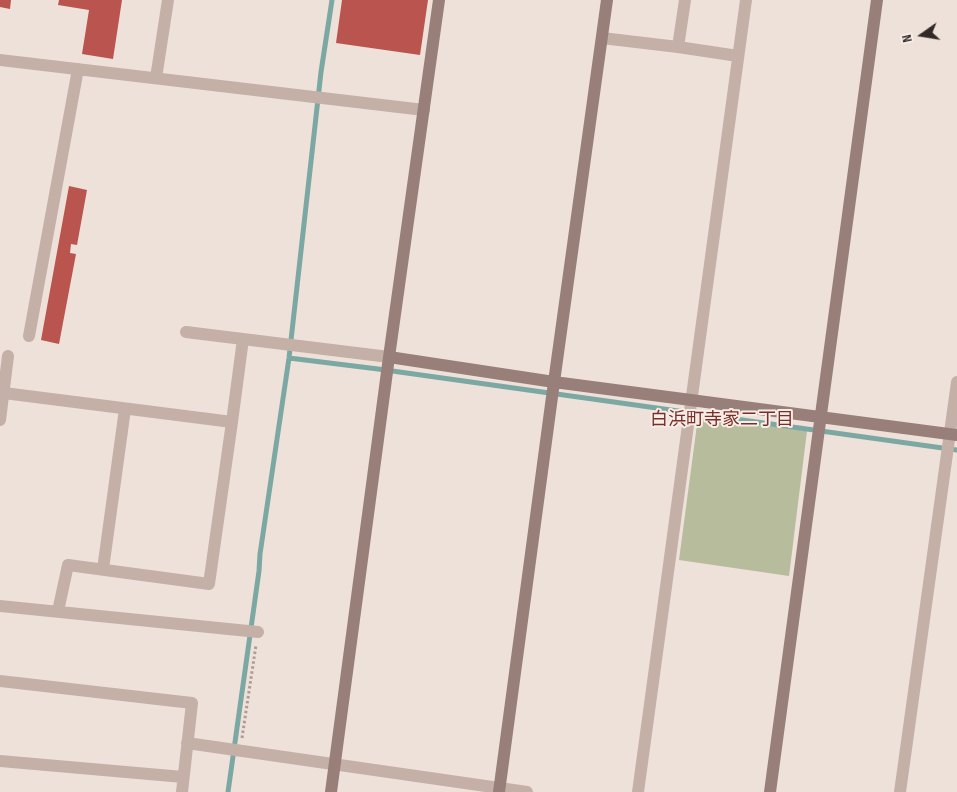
<!DOCTYPE html>
<html>
<head>
<meta charset="utf-8">
<style>
	body { margin:0 }
	#map { position:relative; width:957px; height:792px; overflow:hidden; background:#eee1da; font-family:"Sofia Sans Condensed",sans-serif }
	canvas { display:block }
	.north { position:absolute; left:897px; top:10px; width:50px; height:50px; -webkit-text-stroke:4px #f7ece6; paint-order:stroke; rotate:257deg; font-size:14px; font-weight:700; line-height:20px; text-align:center; color:#322927 }
	.north::after { content:''; display:block; margin:auto; width:18px; height:22px; background:#322927; clip-path:polygon(50% 0,100% 100%,50% 72%,0 100%) }
</style>
</head>
<body>
<div id="map">
<canvas width="957" height="792"></canvas>
<div class="north">N</div>
</div>
<script>
const c = document.querySelector('canvas').getContext('2d');
c.lineJoin = 'round';
function fill(path, color) {
  c.fillStyle = color;
  c.fill(path, 'evenodd');
}
function trace(path, color, width, dash) {
  c.strokeStyle = color;
  c.lineWidth = width;
  c.lineCap = dash ? 'butt' : 'round';
  c.setLineDash(dash || []);
  c.stroke(path);
}
function label(font, color, halo, rows, align = 'center') {
  c.font = font + ' "Sofia Sans Condensed","Noto Sans JP",sans-serif';
  c.lineWidth = 4;
  c.setLineDash([]);
  c.textBaseline = 'middle';
  c.strokeStyle = halo;
  c.fillStyle = color;
  for (const [text, x, y, turn = 0] of rows) {
    c.save();
    c.translate(x, y);
    c.rotate((+turn || 0) * Math.PI / 180);
    c.textAlign = isNaN(turn) ? turn : align;
    if (halo) c.strokeText(text, 0, 0);
    c.fillText(text, 0, 0);
    c.restore();
  }
}
fill(new Path2D(`
	M698 417 807 431 789 576 679 560Z`), '#b6bc9c');
trace(new Path2D(`
	M289 358 378 369 957 450
	M228 792 259 571 260 554 289 358 321 72 332 0`), '#7ca8a3', 5);
fill(new Path2D(`
	M0 0H11L10 9 0 7Z
	M59 0H122L113 59 82 54 89 10 58 5Z
	M342 0H428L420 55 336 43Z
	M69 186 87 190 77 245 71 244 70 253 76 254 59 344 41 340Z`), '#b9554e');
trace(new Path2D(`
	M242 738 256 645`), '#b19a92', 3, [2.5, 2.5]);
trace(new Path2D(`
	M602 38 678 47 738 56
	M678 47 685 0
	M0 60 424 110
	M156 78 168 0
	M186 332 389 357
	M29 336 78 69
	M4 393 232 422 243 339
	M0 420 8 356
	M103 569 125 409
	M0 606 258 632
	M58 611 68 565 209 584 232 422
	M0 681 192 703 182 792
	M187 743 527 792
	M0 761 183 777
	M638 792 746 0
	M900 792 957 382`), '#c5b0a8', 12);
trace(new Path2D(`
	M389 357 554 382 957 435
	M331 792 389 357 439 0
	M499 792 554 382 607 0
	M770 792 877 0`), '#987f79', 12);
label('18px', '#792e29', '#f7ece6', [
	["白浜町寺家二丁目",722,420]
]);
</script>
</body>
</html>
